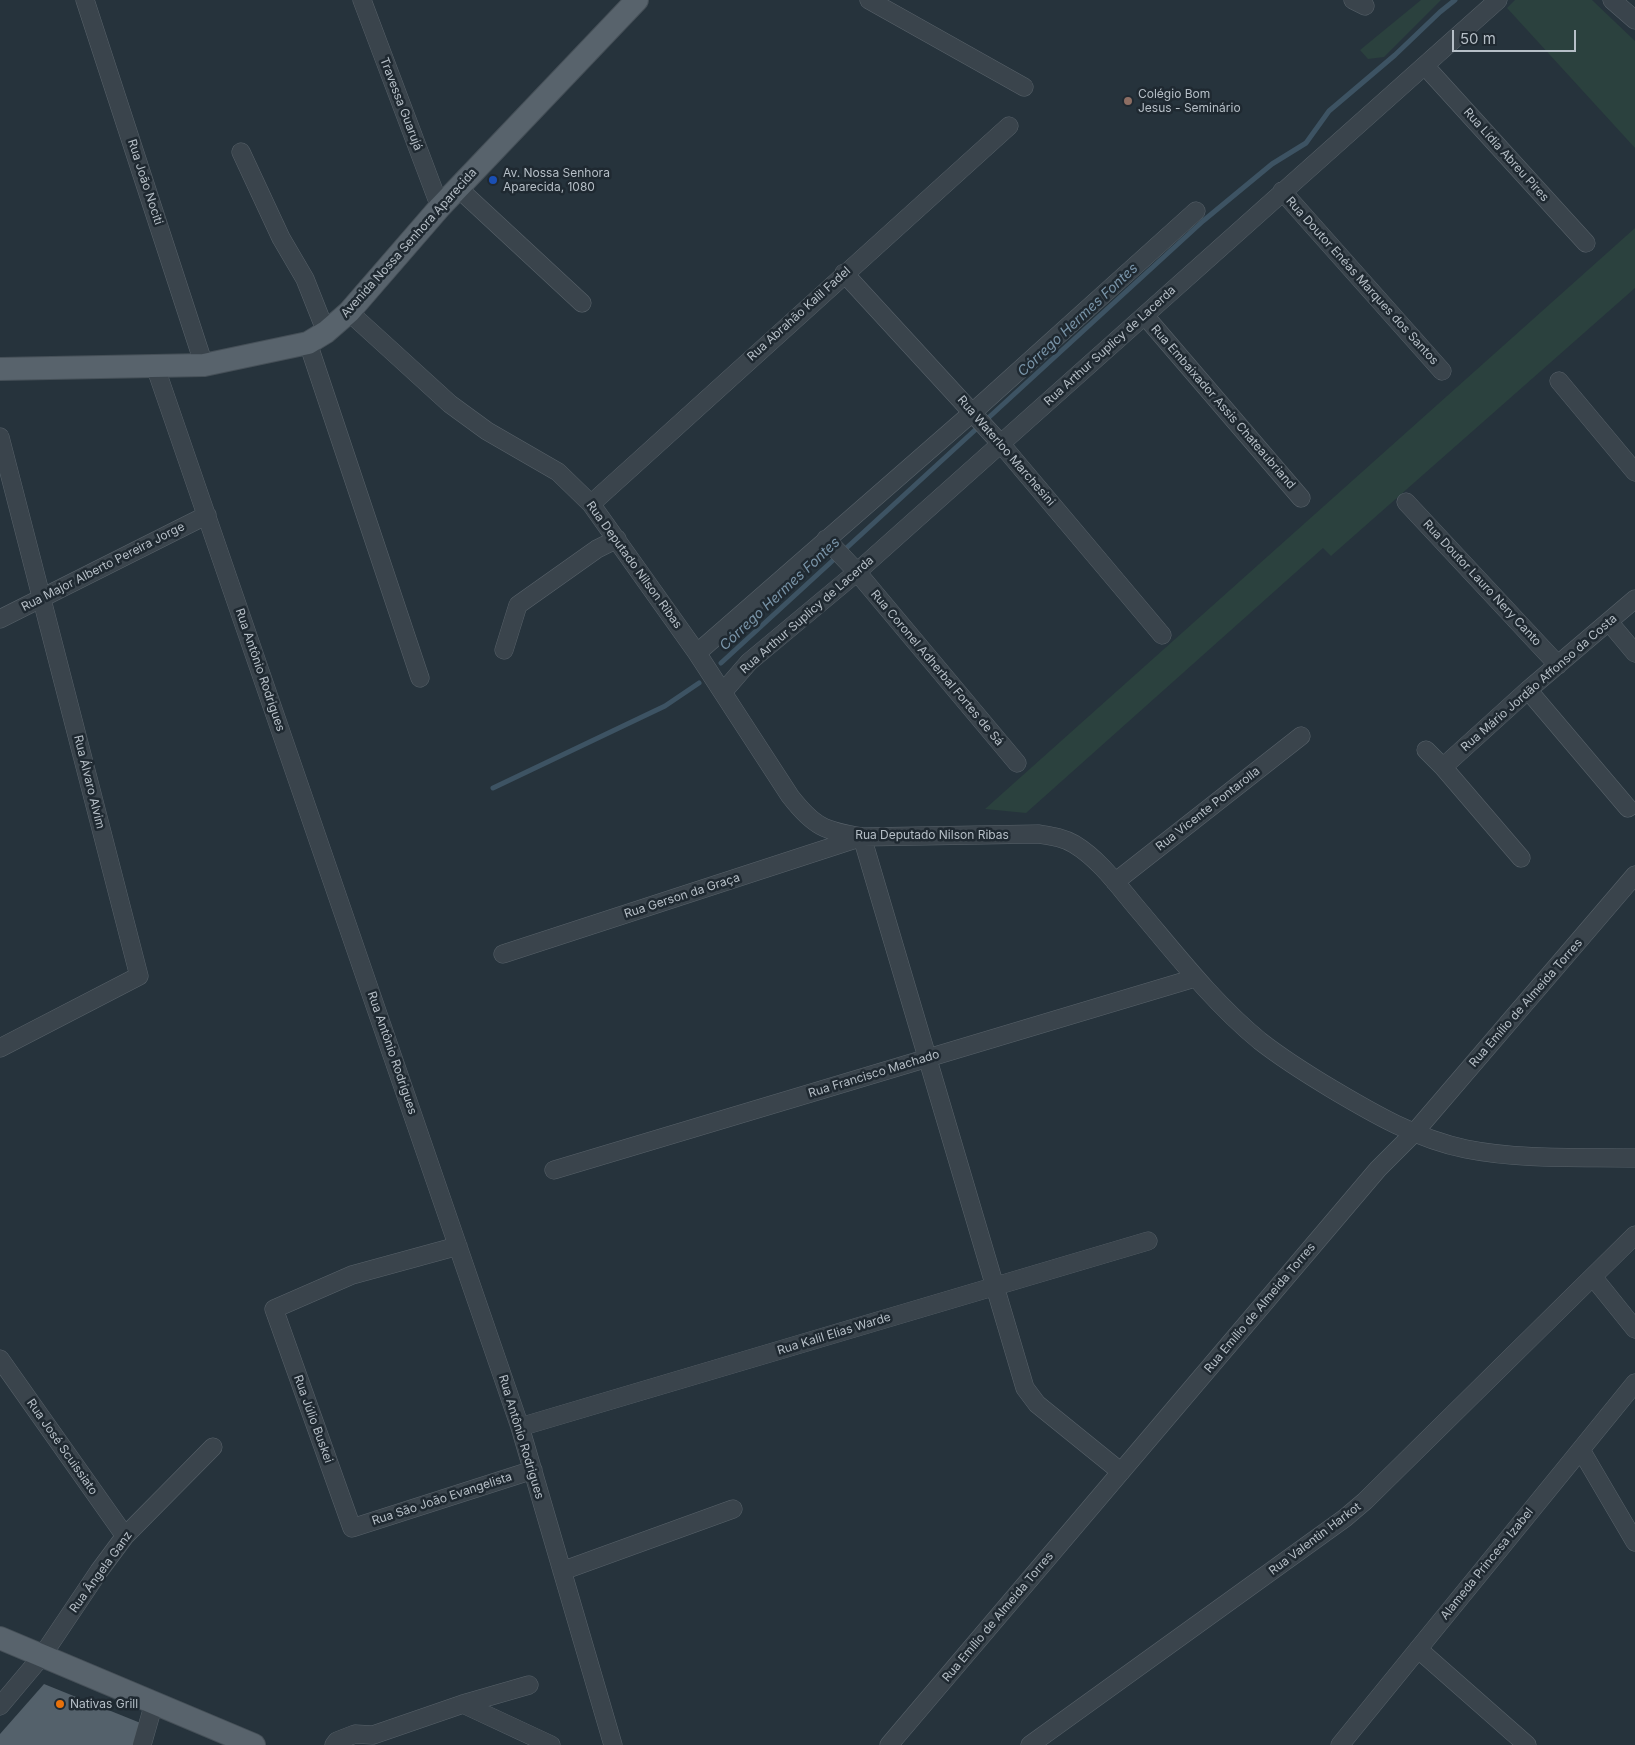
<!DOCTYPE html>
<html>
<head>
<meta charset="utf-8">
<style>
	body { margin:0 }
	#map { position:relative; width:1635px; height:1745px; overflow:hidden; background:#26333c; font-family:Inter,sans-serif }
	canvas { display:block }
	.scale { position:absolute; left:1452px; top:30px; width:124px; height:22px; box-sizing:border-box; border:2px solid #b6bfc7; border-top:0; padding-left:6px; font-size:15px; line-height:18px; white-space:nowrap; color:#b6bfc7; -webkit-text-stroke:4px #1f2931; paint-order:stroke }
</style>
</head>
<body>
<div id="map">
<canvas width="1635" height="1745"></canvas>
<div class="scale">50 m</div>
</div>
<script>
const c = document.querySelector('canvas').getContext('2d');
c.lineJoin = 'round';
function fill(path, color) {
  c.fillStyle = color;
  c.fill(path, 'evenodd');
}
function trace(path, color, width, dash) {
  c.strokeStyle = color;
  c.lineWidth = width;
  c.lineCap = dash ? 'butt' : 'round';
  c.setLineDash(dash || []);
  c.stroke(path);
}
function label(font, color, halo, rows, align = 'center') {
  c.font = font + ' Inter,sans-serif';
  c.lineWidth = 5;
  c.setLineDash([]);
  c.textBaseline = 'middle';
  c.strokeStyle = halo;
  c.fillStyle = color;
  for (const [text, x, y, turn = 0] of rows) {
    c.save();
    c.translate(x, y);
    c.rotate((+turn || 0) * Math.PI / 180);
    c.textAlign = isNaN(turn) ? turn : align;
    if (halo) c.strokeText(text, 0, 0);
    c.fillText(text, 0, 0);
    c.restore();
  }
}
fill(new Path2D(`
	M1421 0H1441L1384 57 1368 59 1360 50Z
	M1515 0H1592L1635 41V148L1507 8Z
	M1635 228V288L1331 556 1323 548 1026 813 985 809Z`), '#2b413e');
trace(new Path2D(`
	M721 663 1203 221 1272 164 1306 143 1329 111 1395 55 1440 12 1455 0
	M493 788 665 706 699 683`), '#3d5363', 5);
fill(new Path2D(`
	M44 1684 143 1724 137 1745H0V1734Z`), '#54616b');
const minor = new Path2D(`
	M85 0 204 365
	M362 0 440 207
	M869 0 1024 87
	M1353 0 1365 6
	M1612 0 1635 20
	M1425 66 1586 243
	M241 152 281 238 305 279 326 332
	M458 188 582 303
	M1282 191 1442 371
	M844 273 1001 444 1162 635
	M349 312 450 404 487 431 558 472 591 504 697 653 790 796C814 827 825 831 862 837L1038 834C1051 836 1062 837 1074 844 1102 861 1121 890 1142 914 1179 958 1215 1004 1260 1041 1283 1059 1307 1074 1332 1089 1374 1114 1417 1139 1466 1149 1521 1160 1579 1157 1635 1158
	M1145 316 1301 498
	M308 343 420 678
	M155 366 520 1427 613 1745
	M1559 381 1635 472
	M0 437 139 976 0 1048
	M1406 502 1558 665
	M591 504 1009 126
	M826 539 857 572 1017 763
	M0 619 207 515
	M1609 622 1635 653
	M504 650 518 605 597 549 617 539
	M697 653 973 412 1196 211
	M1528 690 1628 808
	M723 692 749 662 857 572 1498 0
	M1426 750 1443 767 1521 858
	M1443 767 1528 690 1635 599
	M862 837 1025 1388 1037 1404 1121 1472
	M1115 882 1301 736
	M503 954 859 838
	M554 1170 1195 978
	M458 1246 352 1275 274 1309 352 1528 533 1470
	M1593 1277 1635 1329
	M0 1359 125 1536
	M520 1427 1148 1241
	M1581 1450 1635 1542
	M562 1571 733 1509
	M1418 1649 1527 1745
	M463 1704 551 1745
	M0 1706 42 1656 99 1571 125 1536 213 1447
	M142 1745 154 1703
	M334 1745 337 1741 355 1734 373 1735 463 1704 529 1685
	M889 1745 1378 1169 1414 1133 1635 875
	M1030 1745 1345 1518 1365 1501 1635 1235
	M1340 1745 1635 1383`);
const major = new Path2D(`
	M0 369 204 365 308 343 326 332 349 312 440 207 637 0
	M0 1638 254 1745`);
trace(minor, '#58626a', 19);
trace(major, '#465058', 24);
trace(minor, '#3a444c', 18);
trace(major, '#58636c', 22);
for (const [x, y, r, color] of [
	[1128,101,5,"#8d6e63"],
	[493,180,5,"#1a4fb4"],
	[60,1704,5,"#e8710a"]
]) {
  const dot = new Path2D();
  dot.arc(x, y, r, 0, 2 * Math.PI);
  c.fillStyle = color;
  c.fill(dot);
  trace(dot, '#1f2931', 2);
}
label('12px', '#b6bfc7', '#1f2931', [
	["Colégio Bom",1138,94],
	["Jesus - Seminário",1138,108],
	["Av. Nossa Senhora",503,173],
	["Aparecida, 1080",503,187],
	["Nativas Grill",70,1704]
], 'left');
label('12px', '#b6bfc7', '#1f2931', [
	["Travessa Guarujá",401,104,69],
	["Rua Lídia Abreu Pires",1506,155,48],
	["Rua João Nociti",145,182,72],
	["Avenida Nossa Senhora Aparecida",409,243,-48],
	["Rua Doutor Enéas Marques dos Santos",1362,281,48],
	["Rua Abrahão Kalil Fadel",799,314,-42],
	["Rua Arthur Suplicy de Lacerda",1110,346,-42],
	["Rua Embaixador Assis Chateaubriand",1223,407,49],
	["Rua Waterloo Marchesini",1006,451,49],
	["Rua Deputado Nilson Ribas",634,565,54],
	["Rua Major Alberto Pereira Jorge",103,567,-27],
	["Rua Doutor Lauro Nery Canto",1482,583,47],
	["Rua Arthur Suplicy de Lacerda",807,615,-41],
	["Rua Coronel Adherbal Fortes de Sá",937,668,50],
	["Rua Antônio Rodrigues",260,670,71],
	["Rua Mário Jordão Affonso da Costa",1539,683,-41],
	["Rua Álvaro Alvim",89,782,76],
	["Rua Vicente Pontarolla",1208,809,-38],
	["Rua Deputado Nilson Ribas",932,835],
	["Rua Gerson da Graça",682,896,-18],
	["Rua Emílio de Almeida Torres",1526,1003,-49],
	["Rua Antônio Rodrigues",392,1053,71],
	["Rua Francisco Machado",874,1074,-17],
	["Rua Emílio de Almeida Torres",1260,1308,-50],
	["Rua Kalil Elias Warde",834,1334,-17],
	["Rua Júlio Buskei",313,1419,70],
	["Rua Antônio Rodrigues",521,1437,73],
	["Rua José Scuissiato",62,1447,55],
	["Rua São João Evangelista",442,1499,-18],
	["Rua Valentin Harkot",1315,1539,-37],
	["Alameda Princesa Izabel",1487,1564,-51],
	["Rua Ângela Ganz",101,1572,-54],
	["Rua Emílio de Almeida Torres",998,1617,-50]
]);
label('italic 14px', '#7994a8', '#1f2931', [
	["Córrego Hermes Fontes",1078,320,-43],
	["Córrego Hermes Fontes",780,594,-43]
]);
</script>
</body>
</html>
